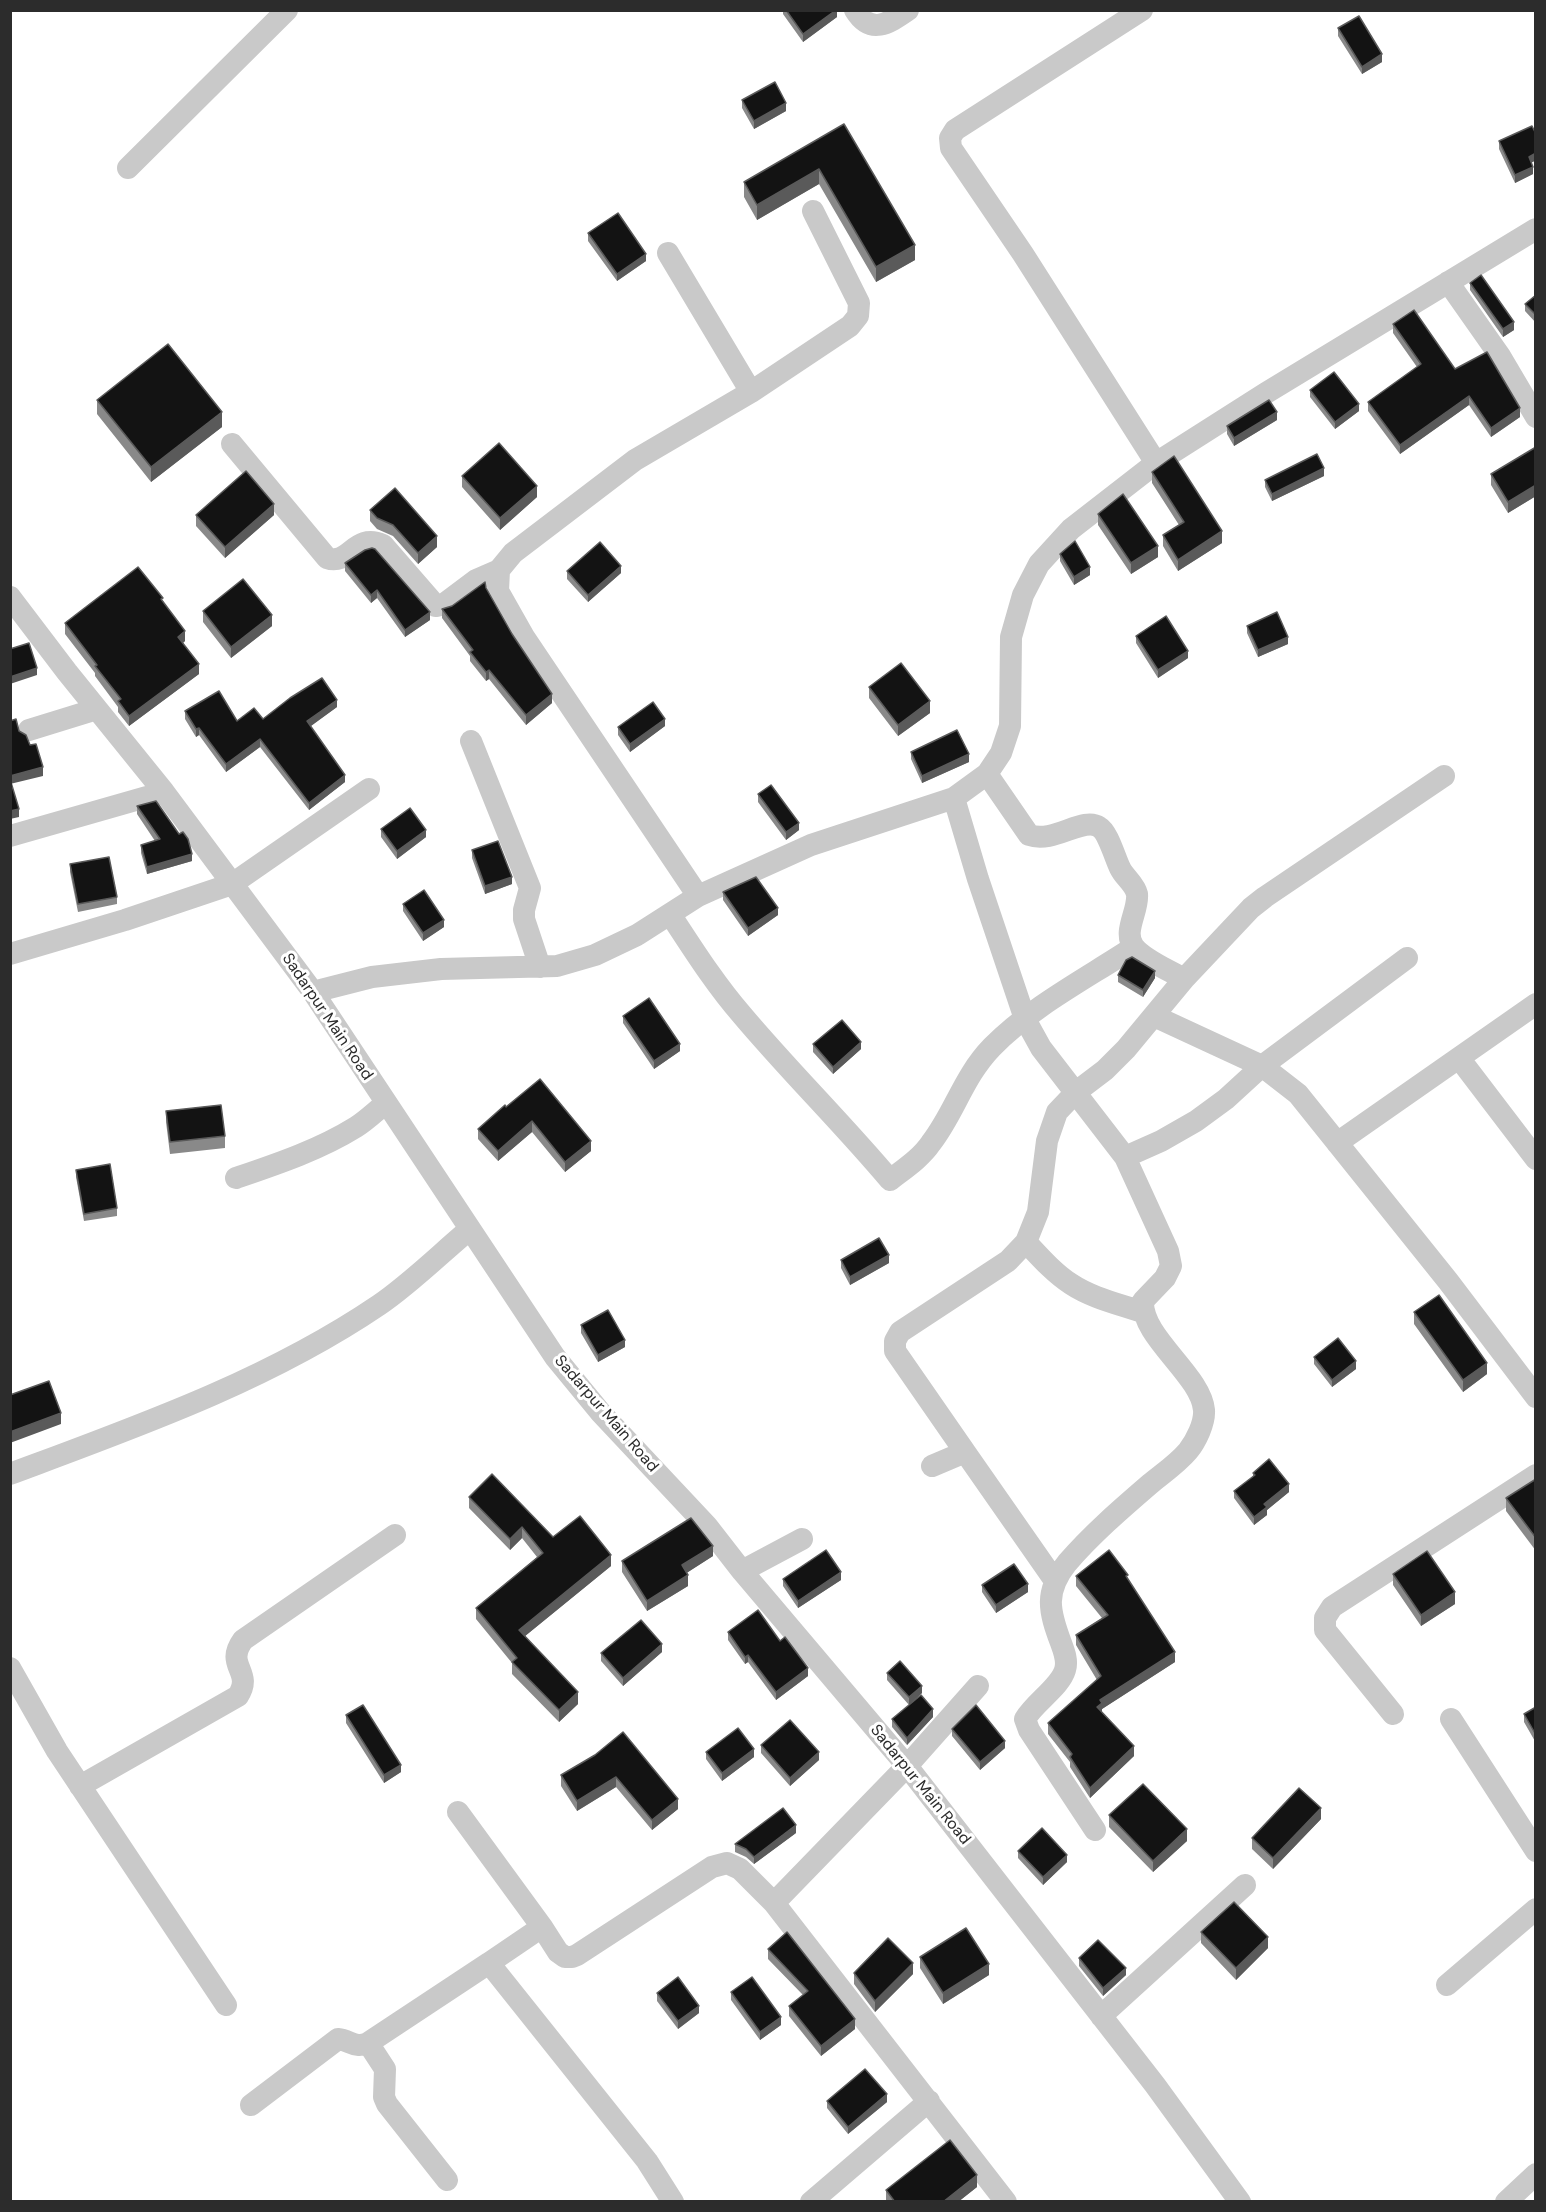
<!DOCTYPE html>
<html>
<head>
<meta charset="utf-8">
<style>
	body { margin:0 }
	#map { position:relative; width:1546px; height:2212px; overflow:hidden; background:#fff; font-family:"DM Sans",sans-serif }
	canvas { display:block }
	.frame { position:absolute; inset:0; border:12px solid #2c2c2c; pointer-events:none }
</style>
</head>
<body>
<div id="map">
<canvas width="1546" height="2212"></canvas>
<div class="frame"></div>
</div>
<script>
const c = document.querySelector('canvas').getContext('2d');
c.lineJoin = 'round';
function trace(path, color, width, dash) {
  c.strokeStyle = color;
  c.lineWidth = width;
  c.lineCap = dash ? 'butt' : 'round';
  c.setLineDash(dash || []);
  c.stroke(path);
}
function fill(path, color) {
  c.fillStyle = color;
  c.fill(path, 'evenodd');
}
function label(font, color, halo, rows, align = 'center') {
  c.font = font + ' "DM Sans",sans-serif';
  c.lineWidth = 6;
  c.setLineDash([]);
  c.textBaseline = 'middle';
  c.strokeStyle = halo;
  c.fillStyle = color;
  for (const [text, x, y, turn = 0] of rows) {
    c.save();
    c.translate(x, y);
    c.rotate((+turn || 0) * Math.PI / 180);
    c.textAlign = isNaN(turn) ? turn : align;
    if (halo) c.strokeText(text, 0, 0);
    c.fillText(text, 0, 0);
    c.restore();
  }
}
trace(new Path2D(`
	M855 10C871 36 889 23 908 10
	M1142 10 955 130 950 138 951 148 1023 254 1156 463
	M128 168 287 10
	M668 253 751 392
	M1448 282 1500 356 1536 417
	M232 444 327 558C350 566 354 532 383 545L436 606 444 604 476 580 499 570
	M10 597 67 672 164 792 313 992 555 1357 601 1413 707 1526 742 1571 907 1766 1155 2085 1240 2202
	M29 730 97 709
	M471 741 530 888 524 910V919L540 967
	M987 774 1029 835C1054 844 1083 816 1099 827 1108 832 1115 858 1120 868 1124 877 1135 884 1137 894 1139 911 1122 932 1134 947 1144 960 1171 971 1184 979
	M954 798 978 879 1025 1019 1041 1048 1125 1157 1168 1251 1171 1266 1165 1278 1143 1301C1141 1337 1201 1375 1204 1410 1205 1423 1196 1441 1188 1451 1177 1464 1162 1474 1150 1484 1121 1509 1092 1534 1067 1563 1044 1592 1049 1611 1061 1643 1064 1651 1068 1661 1065 1670 1060 1687 1035 1702 1025 1719L1029 1730 1095 1830
	M10 836 164 792
	M698 896 524 637 498 591 499 570 513 553 635 460 751 392 850 326 858 316 859 303 813 211
	M670 914C693 949 715 984 742 1015 790 1072 843 1124 890 1180 904 1169 921 1158 931 1143 955 1112 963 1077 992 1047 1031 1007 1087 978 1134 947
	M10 954 125 920 232 884 369 789
	M313 992 372 977 441 969 557 966 595 955 637 935 698 896 811 845 954 798 987 774 1001 753 1010 726 1011 637 1023 595 1039 564 1071 529 1156 463 1266 393 1536 229
	M1154 1016 1262 1066 1298 1094 1448 1281 1536 1397
	M1459 1058 1536 1159
	M1337 1143 1536 1004
	M1125 1157 1161 1141 1196 1121 1226 1099 1262 1066 1407 958
	M236 1178C277 1164 319 1150 356 1127 367 1120 376 1111 386 1103
	M1026 1242C1040 1257 1054 1273 1071 1284 1092 1298 1119 1304 1142 1312
	M965 1452 895 1351V1341L900 1332 1008 1261 1026 1242 1038 1212 1047 1141 1057 1112 1076 1092 1105 1070 1126 1049 1184 979 1251 908 1265 897 1444 776
	M932 1466 965 1452 1055 1581
	M10 1474C136 1427 267 1381 379 1305 410 1284 440 1254 470 1229
	M742 1571 802 1539
	M10 1668 57 1751 226 2005
	M1393 1714 1325 1630V1618L1332 1607 1536 1475
	M1451 1719 1536 1851
	M80 1786 238 1696C254 1671 224 1666 243 1640L395 1535
	M458 1812 542 1927 558 1952 565 1957H572L577 1955 712 1867 727 1863 740 1869 774 1903 1006 2202
	M774 1903 907 1766 978 1686
	M489 1963 542 1927
	M1447 1985 1536 1909
	M1101 2016 1245 1885
	M368 2043 385 2069 384 2097 387 2104 447 2180
	M251 2105 338 2039C350 2040 355 2049 368 2043L489 1963 647 2161 673 2202
	M811 2202 929 2101
	M1506 2202 1536 2174`), '#c9c9c9', 22);
fill(new Path2D(`
	M783 10H837V17L803 42 783 14Z
	M1338 28 1382 62 1362 74 1338 36Z
	M742 100 786 111 754 129 742 108Z
	M844 124 915 260 876 282 819 184 757 220 744 197V182Z
	M1499 141 1536 160 1531 163 1533 174 1515 183 1499 149Z
	M588 233 646 261 617 281 588 241Z
	M1470 283 1514 330 1503 337 1470 290Z
	M1536 295V323L1525 311V304Z
	M1393 324 1455 369 1520 417 1491 437 1469 405 1400 454 1368 411V402L1417 367 1393 333Z
	M1310 390 1359 411 1335 429 1310 397Z
	M97 400 222 427 151 482 97 414Z
	M1277 420 1234 446 1227 434V426Z
	M1536 447V496L1508 513 1491 485V474Z
	M1152 472 1222 543 1178 571 1163 546V535L1179 525 1152 483Z
	M462 476 537 497 500 530 462 487Z
	M1324 476 1272 501 1265 487V480Z
	M370 510 437 547 418 564 393 536 377 529 370 521Z
	M1098 514 1158 557 1131 574 1098 525Z
	M196 515H274L225 558 196 526Z
	M1060 554 1090 575 1074 585 1060 561Z
	M345 563 430 620 405 637 377 598 371 603 345 571Z
	M567 571 621 573 588 602 567 579Z
	M486 588 552 703 526 725 489 679 486 681 470 661V656L442 618V609L452 606Z
	M163 601 185 641 183 643 199 674 129 726 118 712V707L95 676V673L65 634V623Z
	M203 611 272 626 231 658 203 622Z
	M1247 626 1288 644 1258 657 1247 633Z
	M1136 636 1188 658 1158 678 1136 643Z
	M869 687 930 713 898 736 869 698Z
	M337 707 310 726 345 782 309 810 260 747 226 772 199 735 196 737 185 719V711L237 721 263 719Z
	M665 726 630 752 618 735V727Z
	M911 752 969 762 922 783 911 759Z
	M758 794 799 830 786 840 758 802Z
	M137 806 192 861 147 874 141 853V845L155 841 137 814Z
	M381 829 426 837 397 859 381 837Z
	M472 850 512 884 485 894 472 858Z
	M70 864 117 897V904L78 912 70 872Z
	M723 892 778 915 748 936 723 900Z
	M403 904 444 927 423 941 403 911Z
	M1118 975 1155 978 1143 997 1118 982Z
	M1536 1013V1025L1534 1022V1014Z
	M623 1016 680 1051 654 1069 623 1023Z
	M813 1044 861 1049 833 1074 813 1052Z
	M506 1107 591 1151 565 1172 532 1132 498 1161 478 1139V1129Z
	M166 1111 225 1136V1148L170 1154 166 1122Z
	M76 1170 117 1208V1216L84 1221 76 1177Z
	M841 1260 889 1263 850 1285 841 1268Z
	M1414 1312 1487 1374 1463 1392 1414 1324Z
	M581 1325 625 1347 598 1362 581 1333Z
	M1314 1357 1356 1369 1332 1387 1314 1364Z
	M1253 1473 1289 1492 1267 1510V1515L1254 1525 1234 1498V1491L1253 1477Z
	M1536 1479V1551L1506 1511V1498Z
	M469 1497 553 1537 611 1566 525 1636 578 1704 559 1722 512 1674V1663L476 1619V1608L537 1557 522 1538 510 1550 469 1508Z
	M713 1556 686 1573 688 1586 647 1611 622 1572V1561Z
	M1393 1574 1455 1604 1421 1626 1393 1585Z
	M1076 1576 1128 1580 1175 1662 1102 1709V1713L1134 1756 1090 1798 1070 1767V1762L1048 1734V1723L1097 1680 1076 1645V1635L1102 1618 1076 1586Z
	M783 1579 841 1580 798 1608 783 1586Z
	M982 1585 1028 1592 996 1613 982 1592Z
	M728 1632 808 1676 776 1700 748 1662 745 1664 728 1640Z
	M662 1652 623 1686 601 1661V1653Z
	M887 1673 922 1693 909 1705 887 1680Z
	M1536 1707V1743L1524 1722V1714Z
	M346 1715 401 1772 384 1783 346 1723Z
	M933 1717 907 1745 892 1727V1719Z
	M952 1729 1005 1748 980 1770 952 1736Z
	M761 1745 819 1760 790 1786 761 1753Z
	M706 1752 754 1757 722 1781 706 1759Z
	M595 1755 678 1809 652 1830 616 1787 577 1811 561 1786V1775Z
	M1109 1815 1187 1841 1153 1872 1109 1827Z
	M1321 1819 1273 1869 1252 1849V1838Z
	M796 1833 754 1864 746 1857 735 1852V1844Z
	M1018 1851 1067 1862 1043 1885 1018 1858Z
	M1201 1932 1268 1948 1236 1980 1201 1943Z
	M768 1949 855 2029 821 2056 789 2016V2006L803 1995 768 1959Z
	M920 1957 989 1975 943 2004 920 1968Z
	M1079 1958 1126 1975 1103 1996 1079 1966Z
	M854 1973 913 1974 875 2012 854 1984Z
	M731 1992 781 2025 760 2040 731 2000Z
	M657 1993 699 2013 678 2029 657 2001Z
	M827 2101 887 2102 848 2134 827 2108Z
	M977 2187 958 2202 886 2201V2190Z`), '#898989');
fill(new Path2D(`
	M836 10H837V17L803 42V34Z
	M1382 54V62L1362 74V67Z
	M786 103V111L754 129V121Z
	M1536 153V160L1529 164V157Z
	M1533 167V174L1515 183V175Z
	M819 169V184L757 220V205Z
	M915 245V260L876 282V267Z
	M646 254V261L617 281V274Z
	M1514 322V330L1503 337V329Z
	M1469 396V405L1400 454V445Z
	M1359 404V411L1335 429V422Z
	M1520 408V417L1491 437V428Z
	M222 412V427L151 482V467Z
	M1277 412V420L1234 446V438Z
	M1324 468V476L1272 501V494Z
	M1536 485V496L1508 513V502Z
	M537 486V497L500 530V518Z
	M274 504V515L225 558V547Z
	M1222 531V543L1178 571V560Z
	M437 536V547L418 564V553Z
	M1158 546V557L1131 574V563Z
	M621 566V573L588 602V595Z
	M1090 567V575L1074 585V577Z
	M377 590V598L371 603V595Z
	M430 612V620L405 637V630Z
	M272 615V626L231 658V647Z
	M185 631V641L178 647V637Z
	M1288 637V644L1258 657V650Z
	M1188 651V658L1158 678V670Z
	M199 664V674L129 726V716Z
	M37 668V675L10 684V677Z
	M489 670V679L486 681V672Z
	M552 694V703L526 725V715Z
	M337 700V707L307 729V721Z
	M930 701V713L898 736V725Z
	M665 719V726L630 752V744Z
	M199 728V735L196 737V729Z
	M260 739V747L226 772V764Z
	M969 754V762L922 783V776Z
	M43 767V776L10 784V776Z
	M345 775V782L309 810V803Z
	M19 809V817L10 819V811Z
	M799 823V830L786 840V832Z
	M426 830V837L397 859V851Z
	M192 854V861L147 874V867Z
	M512 877V884L485 894V886Z
	M778 908V915L748 936V928Z
	M444 920V927L423 941V933Z
	M1155 971V978L1143 997V990Z
	M861 1042V1049L833 1074V1067Z
	M680 1044V1051L654 1069V1061Z
	M532 1121V1132L498 1161V1151Z
	M591 1141V1151L565 1172V1162Z
	M889 1255V1263L850 1285V1277Z
	M625 1340V1347L598 1362V1355Z
	M1356 1361V1369L1332 1387V1380Z
	M1487 1363V1374L1463 1392V1380Z
	M61 1413V1424L10 1443V1432Z
	M1289 1484V1492L1267 1510V1515L1254 1525V1517L1264 1504Z
	M522 1527V1538L510 1550V1539Z
	M713 1546V1556L682 1576V1565Z
	M611 1555V1566L519 1641V1630Z
	M841 1572V1580L798 1608V1601Z
	M688 1575V1586L647 1611V1601Z
	M1028 1584V1592L996 1613V1605Z
	M1455 1592V1604L1421 1626V1615Z
	M662 1644V1652L623 1686V1678Z
	M1175 1652V1662L1102 1709V1713L1097 1707 1100 1700Z
	M748 1655V1662L745 1664V1657Z
	M808 1668V1676L776 1700V1692Z
	M922 1686V1693L909 1705V1697Z
	M578 1692V1704L559 1722V1710Z
	M933 1709V1717L907 1745V1738Z
	M1005 1741V1748L980 1770V1762Z
	M1134 1746V1756L1090 1798V1788Z
	M754 1749V1757L722 1781V1773Z
	M819 1752V1760L790 1786V1778Z
	M401 1765V1772L384 1783V1775Z
	M616 1777V1787L577 1811V1801Z
	M678 1799V1809L652 1830V1820Z
	M1321 1808V1819L1273 1869V1858Z
	M796 1825V1833L754 1864V1857Z
	M1187 1829V1841L1153 1872V1861Z
	M1067 1855V1862L1043 1885V1877Z
	M1268 1937V1948L1236 1980V1968Z
	M913 1963V1974L875 2012V2001Z
	M989 1964V1975L943 2004V1993Z
	M1126 1968V1975L1103 1996V1988Z
	M699 2006V2013L678 2029V2021Z
	M781 2017V2025L760 2040V2032Z
	M855 2019V2029L821 2056V2046Z
	M887 2094V2102L848 2134V2127Z
	M977 2175V2187L958 2202H943Z`), '#5a5a5a');
const building = new Path2D(`
	M786 10H836L803 34Z
	M1359 16 1382 54 1362 67 1338 28Z
	M775 82 786 103 754 121 742 100Z
	M844 124 915 245 876 267 819 169 757 205 744 182Z
	M1532 126 1536 134V153L1529 157 1533 167 1515 175 1499 141Z
	M618 213 646 254 617 274 588 233Z
	M1481 275 1514 322 1503 329 1470 283Z
	M1536 295V315L1525 304Z
	M1414 310 1455 369 1487 352 1520 408 1491 428 1469 396 1400 445 1368 402 1421 364 1393 324Z
	M168 344 222 412 151 467 97 400Z
	M1334 372 1359 404 1335 422 1310 390Z
	M1269 400 1277 412 1234 438 1227 426Z
	M499 443 537 486 500 518 462 476Z
	M1536 447V485L1508 502 1491 474Z
	M1317 454 1324 468 1272 494 1265 480Z
	M1174 456 1222 531 1178 560 1163 535 1184 522 1152 472Z
	M246 471 274 504 225 547 196 515Z
	M395 488 437 536 418 553 393 525 377 518 370 510Z
	M1123 494 1158 546 1131 563 1098 514Z
	M1075 541 1090 567 1074 577 1060 554Z
	M600 542 621 566 588 595 567 571Z
	M372 548 375 549 430 612 405 630 377 590 371 595 345 563 365 550Z
	M138 567 163 598 161 599 185 631 178 637 199 664 129 716 118 701 121 699 95 666 97 665 65 623Z
	M243 579 272 615 231 647 203 611Z
	M485 582 486 588 512 634 552 694 526 715 489 670 486 672 470 652 473 650 442 609 452 606Z
	M1277 612 1288 637 1258 650 1247 626Z
	M1166 616 1188 651 1158 670 1136 636Z
	M29 643 37 668 10 677V649Z
	M901 663 930 701 898 725 869 687Z
	M322 678 337 700 307 721 345 775 309 803 260 739 226 764 199 728 196 729 185 711 219 691 237 721 254 708 263 719 290 698Z
	M653 702 665 719 630 744 618 727Z
	M16 719 19 731 26 735 30 745 36 744 43 767 10 776V721Z
	M957 730 969 754 922 776 911 752Z
	M10 779 19 809 10 811Z
	M771 785 799 823 786 832 758 794Z
	M156 801 179 834 183 832 188 839 192 854 147 867 141 845 160 839 137 806Z
	M410 808 426 830 397 851 381 829Z
	M498 841 512 877 485 886 472 850Z
	M109 857 117 897 78 904 70 864Z
	M756 877 778 908 748 928 723 892Z
	M424 890 444 920 423 933 403 904Z
	M1132 957 1155 971 1143 990 1118 975 1126 960Z
	M649 998 680 1044 654 1061 623 1016Z
	M842 1020 861 1042 833 1067 813 1044Z
	M540 1079 591 1141 565 1162 532 1121 498 1151 478 1129 505 1105 506 1107Z
	M221 1105 225 1136 170 1142 166 1111Z
	M110 1164 117 1208 84 1214 76 1170Z
	M879 1238 889 1255 850 1277 841 1260Z
	M1439 1295 1487 1363 1463 1380 1414 1312Z
	M608 1310 625 1340 598 1355 581 1325Z
	M1338 1338 1356 1361 1332 1380 1314 1357Z
	M49 1381 61 1413 10 1432V1395Z
	M1269 1459 1289 1484 1264 1504 1267 1507 1254 1517 1234 1491 1255 1475 1253 1473Z
	M492 1474 553 1537 580 1516 611 1555 519 1630 578 1692 559 1710 512 1662 517 1658 476 1608 543 1553 522 1527 510 1539 469 1497Z
	M1536 1479V1538L1506 1498Z
	M691 1518 713 1546 682 1565 688 1575 647 1601 622 1561Z
	M826 1550 841 1572 798 1601 783 1579Z
	M1109 1550 1128 1575 1126 1576 1175 1652 1100 1700 1102 1703 1097 1707 1134 1746 1090 1788 1070 1757 1072 1754 1048 1723 1101 1676 1076 1635 1108 1615 1076 1576Z
	M1427 1551 1455 1592 1421 1615 1393 1574Z
	M1014 1564 1028 1584 996 1605 982 1585Z
	M758 1610 780 1641 785 1637 808 1668 776 1692 748 1655 745 1657 728 1632Z
	M641 1620 662 1644 623 1678 601 1653Z
	M900 1661 922 1686 909 1697 887 1673Z
	M921 1695 933 1709 907 1738 892 1719Z
	M363 1705 401 1765 384 1775 346 1715Z
	M976 1705 1005 1741 980 1762 952 1729Z
	M1536 1707V1735L1524 1714Z
	M790 1720 819 1752 790 1778 761 1745Z
	M738 1728 754 1749 722 1773 706 1752Z
	M623 1732 678 1799 652 1820 616 1777 577 1801 561 1775 595 1755Z
	M1143 1784 1187 1829 1153 1861 1109 1815Z
	M1299 1788 1321 1808 1273 1858 1252 1838Z
	M783 1808 796 1825 754 1857 746 1849 735 1844Z
	M1042 1828 1067 1855 1043 1877 1018 1851Z
	M1234 1902 1268 1937 1236 1968 1201 1932Z
	M966 1928 989 1964 943 1993 920 1957Z
	M787 1932 855 2019 821 2046 789 2006 808 1991 768 1949Z
	M888 1938 913 1963 875 2001 854 1973Z
	M1098 1940 1126 1968 1103 1988 1079 1958Z
	M678 1977 699 2006 678 2021 657 1993Z
	M752 1977 781 2017 760 2032 731 1992Z
	M865 2069 887 2094 848 2127 827 2101Z
	M950 2140 977 2175 943 2202H895L886 2190Z`);
fill(building, '#131313');
trace(building, '#5a5a5a', 1.5);
label('16px', '#2c2c2c', '#fff', [
	["Sadarpur Main Road",327,1017,56],
	["Sadarpur Main Road",606,1414,49],
	["Sadarpur Main Road",920,1785,51]
]);
</script>
</body>
</html>
